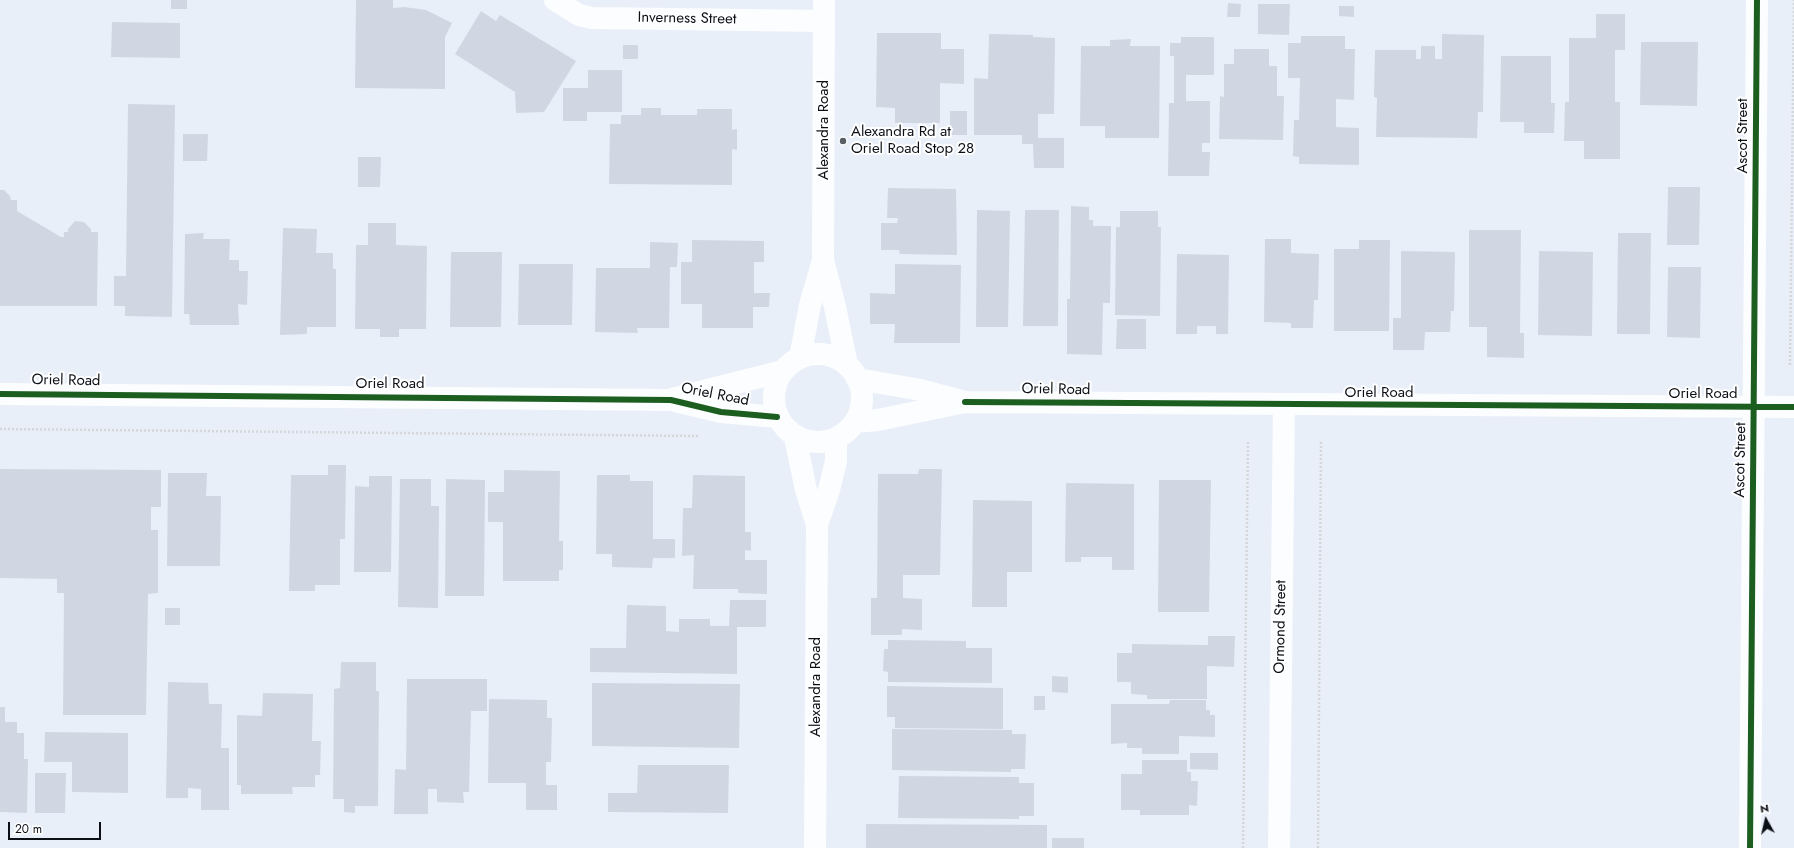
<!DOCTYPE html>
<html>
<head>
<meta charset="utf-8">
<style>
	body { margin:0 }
	#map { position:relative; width:1794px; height:848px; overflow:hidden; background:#e9eff9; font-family:Jost,sans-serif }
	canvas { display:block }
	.north { position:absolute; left:1746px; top:800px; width:40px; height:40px; -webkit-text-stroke:3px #fff; paint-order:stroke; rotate:352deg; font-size:11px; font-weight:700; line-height:16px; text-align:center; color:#0b0f16 }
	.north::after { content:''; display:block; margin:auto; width:14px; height:18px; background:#0b0f16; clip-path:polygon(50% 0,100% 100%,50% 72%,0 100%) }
	.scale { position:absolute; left:8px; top:822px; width:93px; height:18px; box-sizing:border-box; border:2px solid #0b0f16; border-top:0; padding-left:5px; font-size:12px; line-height:14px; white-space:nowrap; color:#0b0f16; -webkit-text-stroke:3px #fff; paint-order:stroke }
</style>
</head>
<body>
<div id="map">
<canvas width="1794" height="848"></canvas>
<div class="north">N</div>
<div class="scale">20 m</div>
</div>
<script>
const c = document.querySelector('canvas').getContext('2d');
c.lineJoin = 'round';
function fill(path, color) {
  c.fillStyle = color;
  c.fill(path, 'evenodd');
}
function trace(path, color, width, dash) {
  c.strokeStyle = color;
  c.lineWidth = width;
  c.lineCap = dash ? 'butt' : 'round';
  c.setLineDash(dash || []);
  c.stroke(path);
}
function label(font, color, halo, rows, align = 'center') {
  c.font = font + ' Jost,sans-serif';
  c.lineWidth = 4;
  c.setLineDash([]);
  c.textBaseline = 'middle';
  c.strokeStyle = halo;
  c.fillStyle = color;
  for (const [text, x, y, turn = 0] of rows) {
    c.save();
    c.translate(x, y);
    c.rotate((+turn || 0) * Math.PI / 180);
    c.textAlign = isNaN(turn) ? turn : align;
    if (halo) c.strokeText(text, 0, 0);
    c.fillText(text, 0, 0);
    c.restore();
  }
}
fill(new Path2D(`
	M171 0H187V9H171Z
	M356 0H393V8L404 7 426 10 452 23 445 37V89L355 88Z
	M1228 3 1241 4 1240 17H1227Z
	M1258 4H1290L1289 35 1258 34Z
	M1339 6H1354V17L1339 16Z
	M481 11 496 21 500 15 576 61 544 112 516 113 515 92 455 54Z
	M1596 14H1625V50H1615V102H1620V159H1584V141H1564L1565 102H1569V38H1596Z
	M112 22 180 23V58L111 57Z
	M877 33H941V49H964V84L940 83V123H895V108L876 107Z
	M989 34 1033 35V37L1055 38 1054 114H1038V138H1064V168H1034L1033 144H1022V135H974V78L988 79Z
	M1442 34 1484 35 1483 112H1478L1477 138 1376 137 1377 98 1374 97 1375 50H1416V59H1421V46H1435V59H1442Z
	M1301 36H1345V49H1355L1354 100 1336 99V127L1359 128V165L1299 164V157L1293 156 1294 120H1299L1300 78H1288V43H1301Z
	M1181 37H1214V75H1186V101H1210V143H1202V152H1210L1209 176H1168L1169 103H1174V56H1170V43H1181Z
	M1131 39 1130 46H1160L1159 138H1105V126H1080L1081 46H1110V40Z
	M1641 42H1698L1697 106 1640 105Z
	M623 45H638V59H623Z
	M1234 49H1269V66H1277V96H1284L1283 140 1219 139 1220 96 1224 97V64H1234Z
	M1501 56H1551V103H1555L1554 133H1524V122H1500Z
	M588 70H622V112H587V121H563V88H588Z
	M128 104 175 105 172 317 125 316V306H114V276H126V274Z
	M641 108H661V115H697V109H732V130L737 129V150L732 149V185L609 184 610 124H621V115H641Z
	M950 111H967V135H950Z
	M183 134H208L207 161H183Z
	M358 157H381L380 187H358Z
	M1668 187H1700L1699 245H1667Z
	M888 188 956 189 957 255 900 254 899 250H881V223H897L898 218H887Z
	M0 190H4L10 196 11 200H17V211L61 237H64V232H68V229L75 221 84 222 91 229V232H98L97 306H0Z
	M1071 206 1089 207V220H1093V226H1111L1110 303H1103L1102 355 1067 354V299H1070Z
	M977 210 1010 211 1008 327H976Z
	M1025 210H1059L1058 326H1023Z
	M1120 211H1158V227H1161L1160 316 1115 315 1116 227H1120Z
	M368 223H396V245L427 246 426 329H399V337H380V329H355L356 245H368Z
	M283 228 317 229 316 253H333V269H336V327H307V334L280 335Z
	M1469 230H1521L1520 333H1524V358L1487 357V327H1469Z
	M204 233 203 239H230L229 260H239V271H248L247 305 238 304 239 325H190L189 314H184L185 234Z
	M1618 233H1651L1650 334H1617Z
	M1265 239H1291V253L1319 254 1318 300H1314L1313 328H1291V323L1264 322Z
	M692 240 764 241V262H754V293H770L769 307H753V328H702V304H681V262H692Z
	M1359 240H1390L1389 331H1334V249H1359Z
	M650 242 678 243 677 267H670L669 328H637L638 333 595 332 596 268H650Z
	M1401 251 1455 252 1454 311H1451L1450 332H1425L1424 350H1393V318H1401Z
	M1539 251 1593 252 1592 336 1538 335Z
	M451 252H502L501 327H450Z
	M1177 254 1229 255 1228 334H1216V326H1197V334H1176Z
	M519 264H573L572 325H518Z
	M895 264 961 265 960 343H894L895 324H870V293L895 294Z
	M1668 267H1701L1700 338 1667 337Z
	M1117 319H1146V349H1116Z
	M328 465H346L345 539H340V585H315V591H289L291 475H328Z
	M0 469 161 470V507H151V530H158V593L148 594 146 715H63L64 593H57V579L0 578Z
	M919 469H942L940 575H903V598L922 599V630L902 629V635H871V598H877L878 474H918Z
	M504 470 560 471 559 541H563V570H559V581H503V522H488V492H504Z
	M168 473H207L206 496H221L220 566H167Z
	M597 475H630V481H653V539H675V558H653L652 568 612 567V554H596Z
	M693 475 745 476V532H751V551L745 550V560H767V594L738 593V589H693L694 555 682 556 683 508H692Z
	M369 476H392L391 572H354L355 486 369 487Z
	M400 479H431V506H439L438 608 398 607Z
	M446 479 485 480 484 596H445Z
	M1159 480H1211L1209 612H1158Z
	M1066 483 1134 484V570H1112V557H1081V562H1065Z
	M973 500 1032 501V572H1007V607H972Z
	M730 600H766V627H737V674L590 672V648H626L627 605 666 606V631L679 632V619H710V626H729Z
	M165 608H180V625H165Z
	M1208 636H1235L1234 667 1207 666V699H1147V695L1131 694V682H1117V653H1132V644L1208 645Z
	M888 640 966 641V648H992V683L888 682V672L883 671 884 649H888Z
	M341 662H376V691H379L378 806H355V813L344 812V799H333L334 689 340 688Z
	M1052 676 1068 677V693L1052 692Z
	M407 679H487V711H471L469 792H463L464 803 437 802V789H428V814H394L395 769 406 770Z
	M168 682 208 683 209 704H222L221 748H229V810H201V789L188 788V798H166Z
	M592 683 740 684 739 748 592 746Z
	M887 686 1003 688V729L895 728V717H887Z
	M263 693 313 694 312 741H321L320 775H315V787H292L293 794H241V785H237V715L262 716Z
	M1034 696H1045V710H1034Z
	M489 699 547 700V718H552L551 762H546V785H557V810H526V783H488Z
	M1170 700H1206V710H1210V715H1215V737L1179 736V754H1142V748H1127V743L1111 744V704H1169Z
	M0 707H5V722H17V733H24V759H28L27 813 0 812Z
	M892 729 1012 730V734H1026L1025 769H1011V772L892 770Z
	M45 732 128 733V793L72 792V762H44Z
	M1190 753H1218V770L1190 769Z
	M1142 760H1187V772H1191V781H1198L1197 806 1189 805V815H1140V810H1121V774H1142Z
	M638 765H729L728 813 608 812V793H637Z
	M35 773H66L65 813H35Z
	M899 776 1019 777V783H1034V816H1019V819L898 818Z
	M866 824 1047 825V848H866Z
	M1052 838H1084V848H1052Z`), '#d0d7e3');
trace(new Path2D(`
	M1790 365 1794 0
	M0 429 698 436
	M1243 848 1248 441
	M1318 848 1321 441`), '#d5d6da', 2.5, [2, 2]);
trace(new Path2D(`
	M555 0 579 15 592 18 824 21
	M1279 848 1284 405
	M1750 848 1757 0`), '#fcfdfe', 22);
trace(new Path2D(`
	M824 0 823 260 835 307 847 365
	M774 398a44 44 0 1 1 88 0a44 44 0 1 1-88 0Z
	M800 358 810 305 823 260
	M857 379 921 390 962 401
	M0 394 671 400 721 412 777 417
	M672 399 783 371
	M855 422 878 420 965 402 1794 407
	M795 437 806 490 817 525
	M815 848 817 525 829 490 836 461V439`), '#fcfdfe', 22);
trace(new Path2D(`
	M0 394 671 400 721 412 777 417
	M965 402 1794 407
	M1750 848 1757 0`), '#1b5e20', 6);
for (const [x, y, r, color] of [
	[843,141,4,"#595d65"]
]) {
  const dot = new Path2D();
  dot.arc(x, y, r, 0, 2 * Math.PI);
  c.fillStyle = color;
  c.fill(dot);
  trace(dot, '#fff', 1.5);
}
label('15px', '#0b0f16', '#fff', [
	["Inverness Street",687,19,1],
	["Alexandra Road",824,130,-90],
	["Ascot Street",1743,136,-90],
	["Oriel Road",66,381,1],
	["Oriel Road",390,384],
	["Oriel Road",1056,390,1],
	["Oriel Road",1379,393],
	["Oriel Road",1703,394],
	["Oriel Road",715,395,11],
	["Ascot Street",1741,460,-89],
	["Ormond Street",1281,627,-89],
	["Alexandra Road",816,687,-90]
]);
label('15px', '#0b0f16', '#fff', [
	["Alexandra Rd at",851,132],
	["Oriel Road Stop 28",851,149]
], 'left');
</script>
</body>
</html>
